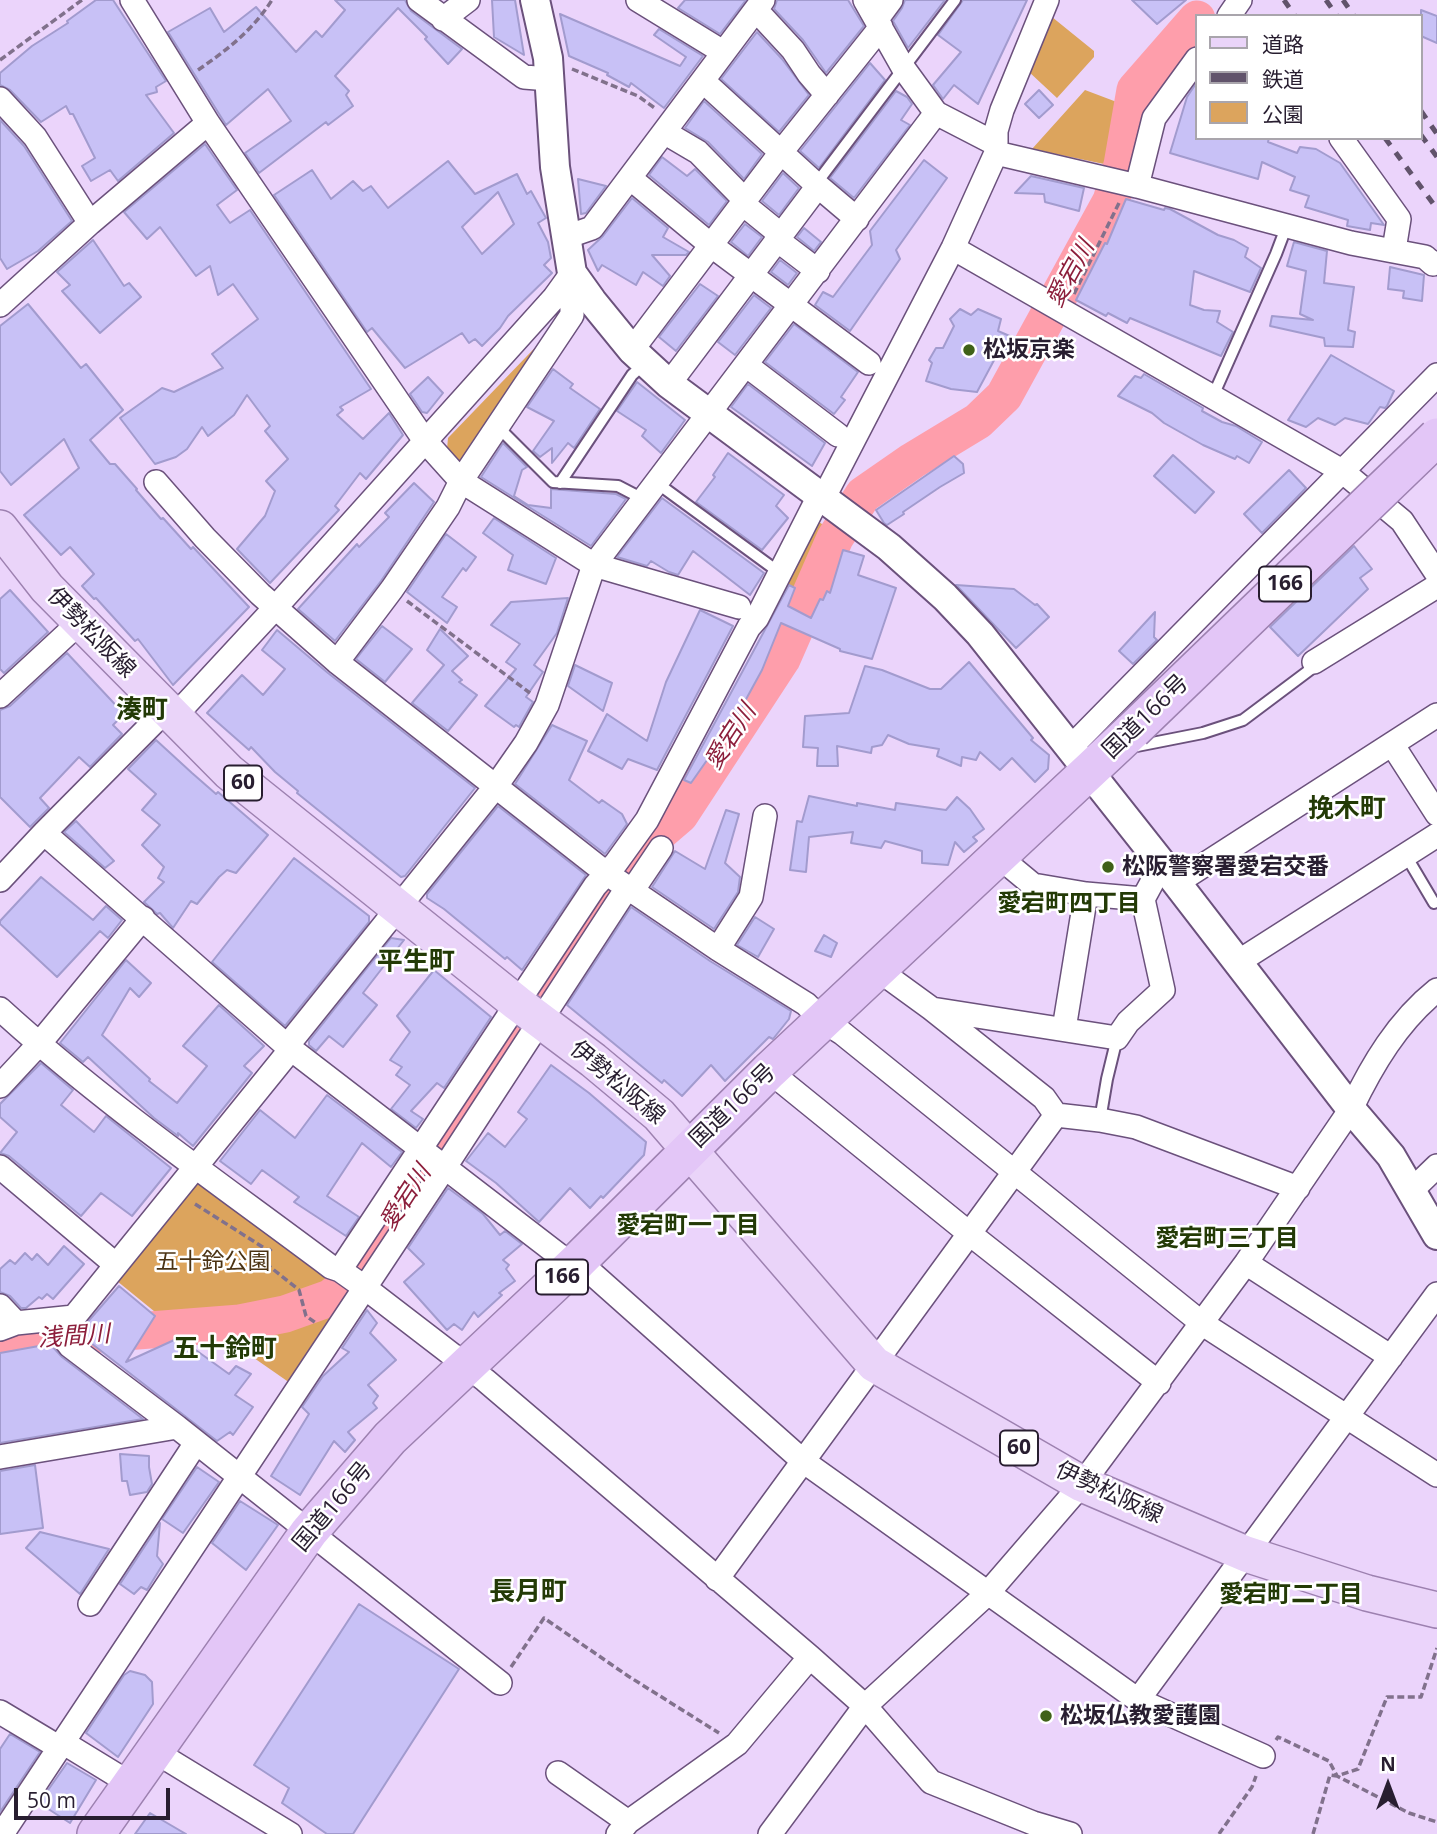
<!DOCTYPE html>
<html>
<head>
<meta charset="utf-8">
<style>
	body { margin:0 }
	#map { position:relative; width:1437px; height:1834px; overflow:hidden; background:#ebd4fb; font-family:"Open Sans","Noto Sans JP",sans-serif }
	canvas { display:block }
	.legend { position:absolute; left:1195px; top:14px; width:228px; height:126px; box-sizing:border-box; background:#fff; border:2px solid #a9a5ac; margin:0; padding:9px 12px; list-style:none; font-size:21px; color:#281e30 }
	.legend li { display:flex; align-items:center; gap:14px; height:35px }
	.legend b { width:35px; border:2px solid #a9a5ac }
	.north { position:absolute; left:1353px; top:1750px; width:70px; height:70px; -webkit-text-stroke:5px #fff; paint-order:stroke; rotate:0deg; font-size:19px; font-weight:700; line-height:28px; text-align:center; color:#281e30 }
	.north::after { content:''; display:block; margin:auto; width:24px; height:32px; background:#281e30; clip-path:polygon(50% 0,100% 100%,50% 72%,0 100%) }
	.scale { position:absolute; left:14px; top:1788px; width:156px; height:32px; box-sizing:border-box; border:4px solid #281e30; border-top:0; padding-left:9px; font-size:21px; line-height:24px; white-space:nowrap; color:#281e30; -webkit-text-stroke:5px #fff; paint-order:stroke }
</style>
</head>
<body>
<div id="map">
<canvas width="1437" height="1834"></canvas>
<ul class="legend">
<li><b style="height:9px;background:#ead4f9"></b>道路</li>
<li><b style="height:9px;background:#61536b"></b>鉄道</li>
<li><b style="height:19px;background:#dca45d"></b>公園</li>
</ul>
<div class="north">N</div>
<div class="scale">50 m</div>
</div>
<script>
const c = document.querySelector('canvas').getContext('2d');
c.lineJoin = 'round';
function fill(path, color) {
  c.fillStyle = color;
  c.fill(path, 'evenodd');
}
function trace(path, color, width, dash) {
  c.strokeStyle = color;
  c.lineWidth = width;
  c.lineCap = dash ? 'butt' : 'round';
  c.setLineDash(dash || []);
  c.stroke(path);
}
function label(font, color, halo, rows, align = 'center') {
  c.font = font + ' "Open Sans","Noto Sans JP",sans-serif';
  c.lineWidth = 5;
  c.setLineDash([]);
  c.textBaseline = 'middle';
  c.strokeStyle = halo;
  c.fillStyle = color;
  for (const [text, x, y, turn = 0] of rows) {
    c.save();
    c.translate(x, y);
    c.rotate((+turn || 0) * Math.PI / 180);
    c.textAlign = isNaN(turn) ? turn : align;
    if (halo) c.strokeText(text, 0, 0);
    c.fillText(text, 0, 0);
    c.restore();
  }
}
fill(new Path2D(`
	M1052 17 1094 51V57L1057 98 1028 71Z
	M1085 90 1122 104 1104 164 1032 149Z
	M552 330 460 468 447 449 448 438Z
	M815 519 833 532 798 607 775 596Z
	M199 1181 351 1291 290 1383 195 1317 160 1316 117 1281Z`), '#dca45d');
trace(new Path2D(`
	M0 1346 9 1341 240 1323 285 1314 330 1298 351 1282 610 888 627 874 652 839 680 815 782 659 835 538 863 495 912 461 978 421 1004 396 1111 201 1122 165 1135 90 1197 19`), '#fe9eab', 37);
const building = new Path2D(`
	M96 0H113L166 81 156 87 157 92 146 95 174 133 118 181 110 170 91 181 82 166 95 158 73 114H70L66 106 41 122 10 90 0 85V73L32 46 68 23 67 21Z
	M335 0H405L411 11 462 49 448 64 425 39 427 37 398 8 335 76 349 91 346 95 353 106 328 125 326 122 259 173 245 153 291 121 268 89 226 125 168 32 210 8 224 32 256 7 296 52 316 31 322 37 345 10Z
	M492 0H515L524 55 494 37Z
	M685 0H746L720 34 678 8Z
	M777 0H848L864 26 826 73 803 40 774 9Z
	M905 0H945L908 48 893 21 902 8Z
	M963 0H1027L978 104 954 85 943 99 933 85 961 52 938 35Z
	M1132 0H1186L1157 24Z
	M1421 10 1437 16V43L1421 36Z
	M560 14 680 66 686 57 654 35 659 29 703 56 664 108 631 83 629 87 607 75 608 73 569 56Z
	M757 32 782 59 809 95 779 132 721 79Z
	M870 63 885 80 819 168 800 151Z
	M1197 82V138H1269L1268 142 1297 153 1300 147 1316 149 1340 163 1384 225 1371 223 1370 230 1347 226 1348 220 1305 207 1309 196 1290 190 1295 177 1262 162 1258 179 1170 153 1187 97Z
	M1039 90 1053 105 1039 118 1025 104Z
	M896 91 907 97 912 104 901 120 910 125 854 198 830 178Z
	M704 101 762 154 744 179 708 142 685 128Z
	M0 120 24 146 72 221 38 251 7 269 0 258Z
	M205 144 237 190 217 205 230 223 250 210 371 389 340 407 343 410 337 415 363 439 389 413 403 435 366 479 360 473 335 506 339 510 270 583 237 549 265 516 275 491 266 481 288 459 265 431 270 426 247 395 234 415 208 436 202 427 187 449 176 457 155 464 120 418 162 388 174 392 223 368 212 354 258 319 233 284 218 295 210 266 196 276 160 227 147 239 124 212Z
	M662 157 687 176 695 169 727 201 709 225 649 175Z
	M924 160 947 178 896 250 900 259 850 331 815 305 823 292 833 297 872 245 870 231Z
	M448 161 475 194 517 174 527 194 531 191 546 218 538 223 548 242 551 258 544 265 552 273 508 316 500 328 482 346 475 339 469 343 462 333 405 368 372 328 367 332 274 195 312 170 331 199 353 181 363 191 371 186 388 208ZM498 192 514 224 482 254 462 227Z
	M783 173 799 188 779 215 762 201Z
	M1031 176 1084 188 1079 211 1045 202 1044 194 1015 193Z
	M578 179 606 186 586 213 581 214Z
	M632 198 668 228 663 237 689 252 686 255H652L670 276 663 286 643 272 636 285 602 265 598 271 588 250 603 236Z
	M1126 199 1164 210 1165 208 1170 209 1218 235 1234 240 1248 248 1245 257 1261 268 1250 292 1194 271 1190 305 1204 310 1220 311 1217 322 1233 332 1221 356 1130 318 1127 323 1108 313 1106 316 1076 300 1105 243 1107 244Z
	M745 224 762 237 748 256 731 242Z
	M804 228 821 242 814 251 797 237Z
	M93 240 124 286 129 283 141 297 100 333 62 291 70 285 57 272Z
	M1294 242 1327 251 1324 283 1354 287 1348 330 1355 332 1353 347 1325 346 1324 338 1270 326 1272 316 1313 320 1300 314 1306 271 1287 266Z
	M780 260 797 273 788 285 771 272Z
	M1390 267 1424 275 1422 301 1403 298 1404 291 1388 289Z
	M700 284 718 296 676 351 659 337Z
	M754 295 771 308 735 355 718 342Z
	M28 304 81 368 86 364 123 410 90 440 110 464H115L137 489 136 490 161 519 163 518 191 549 193 547 249 607 173 685 138 639 135 641 96 598 94 599 82 586 94 574 70 547 61 555 24 515 79 468 64 439 11 485 0 471V326Z
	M960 309 971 315 978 309 1001 319 998 331 1012 337 1007 349 999 351 977 392 951 389 926 381 932 363 929 360 936 348H943L954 326 950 319Z
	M794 324 858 372 841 397 845 400 834 414 765 362Z
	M1331 355 1394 391 1387 406 1385 408 1380 407 1368 424 1345 418 1335 425 1318 418 1306 427 1288 420Z
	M553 369 573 384 570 388 600 409 574 448 568 443 552 463V448L540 457 533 451 554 421 527 407Z
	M1144 374 1203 408 1202 411 1222 422 1236 426 1262 442 1249 463 1237 456 1235 459 1203 445 1164 423 1152 413 1118 396 1135 376 1141 378Z
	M428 377 443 393 427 413 422 412 410 394Z
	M637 382 685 420 661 453 642 436 646 430 617 411Z
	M748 384 825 443 812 466 731 407Z
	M503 443 527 467 522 470 514 496 528 505 551 508V489L616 494 626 499 591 546 481 477Z
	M728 453 784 495 776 506 788 518 762 550 696 502 715 477 713 475Z
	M1173 455 1214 492 1195 513 1154 476Z
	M954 456 963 464 964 473 940 487 903 512 904 514 887 525 884 523 876 510Z
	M1289 470 1306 488 1262 533 1244 514Z
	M414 483 434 502 381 581 335 641 298 609 357 544 359 547 389 517 385 513Z
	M662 498 764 573 750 595 693 551 678 575 669 572 651 561 647 566 617 557Z
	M494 518 556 558 546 584 508 570 513 555 483 533Z
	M446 534 476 557 466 571 463 568 442 597 457 607 447 623 407 592Z
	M1354 546 1372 569 1360 578 1368 589 1298 656 1270 627Z
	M843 550 864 556 858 575 896 588 872 659 840 651V649L781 623 762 670 733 723 691 783 684 780 789 585 795 588 788 606 811 618 820 599 823 600 827 591 830 593Z
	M956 585 1014 589 1035 605 1037 604 1049 617 1016 648Z
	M10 590 48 632 4 673 0 669V599Z
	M568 598 557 633 534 665 543 672 526 697 533 702 519 727 516 725 514 727 485 706 516 669 506 662 520 644 491 625 511 602Z
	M700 610 733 626 657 770 628 759 622 769 588 751 607 714 647 741 666 682Z
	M1155 612 1154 637 1157 640 1133 664 1119 651Z
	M382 626 412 649 385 682 356 659Z
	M440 629 468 656 452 671 462 680 459 682 477 695 448 731 412 703 444 665 427 650Z
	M277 630 328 673 475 788 405 876 401 877 297 793 298 791 275 772 251 747 249 750 207 713 242 675 263 695 285 669 262 650Z
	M67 653 124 714 113 725 122 734 90 767 79 757 40 798 49 808 30 827 0 797V710L10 706Z
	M969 662 1033 738 1031 740 1049 755 1048 769 1035 782 1012 758 1000 770 980 752 976 760 962 757 961 766 937 756 939 749 909 744 888 735 882 745 872 747 871 753 837 746 838 766H817L818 748 803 747 805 716 849 713 865 666 882 670 930 689H941Z
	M575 665 612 683 603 711 568 686Z
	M552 725 587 741 569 780 599 803 602 800 622 814 627 824 605 854 515 784Z
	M156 740 192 773 216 794 218 792 268 835 236 873 227 870 219 877 197 904 191 901 173 928 160 913 157 914 144 902 164 882 158 878 164 867 142 845 160 825 142 810 156 794 128 769Z
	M809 796 857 806V803L895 810 896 803 946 810 957 797 970 809 984 829 973 837 977 841 964 852 955 842 948 865 922 863V851L885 841 881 848 851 843 853 832 809 837 806 872 790 870 797 821 802 822Z
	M498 806 586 875 522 970 507 957 505 959 444 909 427 898V894Z
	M726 810 739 814 725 863 740 877 738 892 714 929 652 887 675 851 705 869Z
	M76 821 114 861 105 868 64 832Z
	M294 858 369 916V922L285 1026 212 962Z
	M41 877 93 920 106 906 122 920 108 938 100 931 57 977 0 924V921Z
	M631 907 710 961 791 1011 789 1019 773 1039 769 1037 725 1081 711 1065 682 1096 664 1080 662 1083 567 1005Z
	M755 917 774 929 758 957 737 945Z
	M824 935 837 943 831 957 815 951Z
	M391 938 404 940 363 993 377 1005 343 1047 329 1036 316 1051 309 1045V1041Z
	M126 960 151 983 139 997 130 988 102 1035 150 1079 149 1081 177 1103 207 1066 183 1046 219 1005 264 1046 244 1066 252 1073 193 1146 178 1133V1136L154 1118 88 1057 83 1062 60 1043Z
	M434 970 491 1017 444 1088 437 1083 411 1111 423 1119 416 1128 391 1109 410 1085 396 1075 402 1067 390 1060 410 1032 397 1016Z
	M41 1063 73 1090 61 1105 94 1132 106 1116 171 1168 132 1216 101 1193 81 1216 9 1156 0 1153 17 1132 0 1117V1104Z
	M551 1065 589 1093 646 1142 644 1155 603 1198 601 1196 590 1208 570 1188 539 1222 496 1183 466 1161 488 1133 505 1147 527 1119 518 1112Z
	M327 1095 402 1152 391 1167 362 1143 327 1196 359 1217 346 1236 294 1202 299 1197 262 1170 251 1184 220 1161 260 1110 295 1138Z
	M448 1188 483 1214 500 1235 505 1231 522 1244 503 1260 509 1265 506 1269 515 1281 499 1293 502 1295 478 1317 474 1312 462 1330 454 1324 447 1330 404 1282 424 1264 408 1248Z
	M64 1246 84 1264 53 1299 47 1294 42 1299 39 1297 26 1308H21L10 1296 0 1292V1269L10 1260 15 1264 25 1253 32 1260 37 1254 48 1265Z
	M119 1286 155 1316 126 1362 183 1336 186 1343 229 1374 236 1366 251 1374 235 1395 253 1407 233 1435 230 1432 217 1441 78 1333Z
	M367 1310 377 1323 370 1333 396 1360 368 1385 378 1396 373 1403 377 1408 348 1432 355 1440 345 1452 334 1441 300 1495 271 1476 309 1414 302 1407 323 1376 349 1352 342 1348Z
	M50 1344 62 1357 143 1419 0 1443V1353Z
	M120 1454 149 1456V1467L152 1484 147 1492 130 1495 127 1481H122Z
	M35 1465 43 1528 0 1534V1471Z
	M197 1467 219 1482 183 1533 162 1519Z
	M240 1501 278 1525 246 1570 212 1543Z
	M160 1523 157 1556 163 1564 147 1590 141 1587 134 1594 120 1584Z
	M40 1532 109 1549 80 1594 26 1548Z
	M359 1604 459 1669 353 1834H327L282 1803 289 1788 254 1765Z
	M130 1671 145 1675 152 1682 153 1704 118 1757 86 1733 124 1675Z
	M10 1734 40 1752 0 1812V1749Z
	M67 1763 96 1780 70 1823 39 1803Z
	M150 1813 186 1834H135Z`);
fill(building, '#c8c1f6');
trace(building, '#a29bce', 2);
const service = new Path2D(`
	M822 176 955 0
	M1213 396 1276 254 1287 225
	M497 426 553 482 618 486 645 500
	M560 483 632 375 645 363
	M657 483 780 573
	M1132 747 1203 733 1243 720 1311 669 1314 662
	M1405 854 1434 903
	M1100 1120 1107 1079 1117 1038`);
const minor = new Path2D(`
	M132 0 208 123 425 441 461 481 594 565 739 607
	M419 0 524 77 549 79
	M638 0 723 52
	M865 0 904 69 936 113 996 144
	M756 10 793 50 809 74 827 95
	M1229 16 1240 0
	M443 19 468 0
	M877 19 891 0
	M703 81 818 186 857 219
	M0 99 35 137 90 223
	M664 132 698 152 746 201
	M1341 138 1399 219 1394 250
	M996 153 1137 186 1351 243 1425 257 1433 264 1437 263
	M630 178 712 246 869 363
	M1137 186 1154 118 1197 59
	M743 204 780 234
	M566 237 592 228 763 0
	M776 239 818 271
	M953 248 1342 471 1402 521 1437 574
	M0 305 90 223 208 123
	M632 350 782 151 881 27
	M746 365 838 435
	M669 384 818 186
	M156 482 205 538 260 594 337 662 606 873 718 949 806 1004 823 1021 842 1033 1203 1324 1437 1475
	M823 499 953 248 996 153V131L1002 110 1047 0
	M337 662 392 589 448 507 461 481 572 315V273
	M1314 662 1437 586
	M0 696 80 622
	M174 717 275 608 554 298 572 273
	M1392 744 1437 814
	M1070 748 1437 375
	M44 833 287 1046 573 1266
	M998 856 1033 885 1086 894 1064 1029
	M0 880 44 833 166 710
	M1176 883 1437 715
	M632 891 661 848
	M1086 894 1143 899
	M718 949 751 897 765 816
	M1238 962 1437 835
	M877 969 932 1009 1044 1098 1056 1115 1100 1120 1136 1127 1298 1188
	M0 1009C103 1103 219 1183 331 1267L340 1270 364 1287 485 1380 810 1657 865 1706 931 1782 1033 1823 1070 1834
	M932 1009 1117 1038 1128 1022 1163 990 1143 899 1162 864
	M287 1046 496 786 526 743 547 705 594 565 936 113
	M769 1071 970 1234 1159 1383
	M0 1086 39 1044 143 918
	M0 1167 115 1264
	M1412 1190 1437 1166
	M578 1261 803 1461 1138 1700 1263 1756
	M1246 1263 1391 1357
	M340 1270 595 886 616 863 647 820 749 627 757 618 819 496
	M0 1306 16 1323
	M50 1320 70 1346 177 1427 500 1683
	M0 1329 16 1323 74 1317 291 1049
	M0 1457 177 1427
	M717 1579 1056 1115
	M90 1604 196 1443
	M1138 1700 1437 1294
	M0 1712 60 1748
	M64 1743 131 1784
	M154 1751 290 1834
	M558 1773 628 1822
	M2 1834 445 1167 627 888
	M618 1834 628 1822 737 1744 810 1657
	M770 1834 865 1706 987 1594 1082 1484 1246 1263 1351 1109C1372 1065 1398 1021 1437 990`);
const tertiary = new Path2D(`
	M535 0 548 58 555 167 572 273 592 301 632 350 669 384 889 547 945 597 980 634 1162 864 1351 1109 1391 1156 1437 1235`);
const primary = new Path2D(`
	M0 528 47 588 229 772 517 1003 593 1060 659 1115 874 1364 1082 1484 1246 1554 1367 1593 1437 1610`);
const trunk = new Path2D(`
	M96 1834 309 1532 390 1438 578 1261 769 1071 1133 730`);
trace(service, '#6b517c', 14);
trace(minor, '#6b517c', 26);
trace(tertiary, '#6b517c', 32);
trace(primary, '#9d81b0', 38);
trace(trunk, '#9d81b0', 40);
trace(new Path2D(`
	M0 60 82 0
	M572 69 638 96 656 109
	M198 70C227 50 253 30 272 0
	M1074 294 1119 203
	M407 601 530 693
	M195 1204 269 1251 272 1248
	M269 1251V1266L299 1290 306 1316 316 1323
	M511 1667 544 1618 628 1676 719 1733
	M1276 1740 1278 1737 1329 1761 1337 1776 1409 1813 1437 1822
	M1219 1834 1252 1787 1256 1776
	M1313 1834 1330 1775 1337 1776 1358 1769 1387 1697H1421L1437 1648`), '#81718c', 3.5, [7, 3.5]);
trace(service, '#fff', 10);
trace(minor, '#fff', 23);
trace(tertiary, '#fff', 28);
trace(primary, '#ead4f9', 35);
trace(trunk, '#e3c6f7', 37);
trace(new Path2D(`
	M1284 0 1295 16
	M1326 0 1337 16
	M1343 0 1354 16
	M1421 111 1437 134
	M1421 135 1437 157
	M1385 138 1437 209`), '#61536b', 5, [9, 9]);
const trunkBridge = new Path2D(`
	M1133 730 1437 437`);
trace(trunkBridge, '#9d81b0', 40, []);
trace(trunkBridge, '#e3c6f7', 37);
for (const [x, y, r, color] of [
	[969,350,7,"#3f6118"],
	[1108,867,7,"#3f6118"],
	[1046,1716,7,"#3f6118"]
]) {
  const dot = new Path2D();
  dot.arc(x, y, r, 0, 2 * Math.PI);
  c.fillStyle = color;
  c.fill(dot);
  trace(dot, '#fff', 2.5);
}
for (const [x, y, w] of [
	[1285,584,52],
	[243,783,38],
	[562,1277,52],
	[1019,1448,38]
]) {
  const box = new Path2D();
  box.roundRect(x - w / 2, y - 17.5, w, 35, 5);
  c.fillStyle = '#fff';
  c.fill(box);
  trace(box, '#281e30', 2);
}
label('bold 21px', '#281e30', null, [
	["166",1285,584],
	["60",243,783],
	["166",562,1277],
	["60",1019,1448]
]);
label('bold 23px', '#281e30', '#fff', [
	["松坂京楽",983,350],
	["松阪警察署愛宕交番",1122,867],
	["松坂仏教愛護園",1060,1716]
], 'left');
label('23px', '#281e30', '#fff', [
	["伊勢松阪線",91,633,46],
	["国道166号",1146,717,-44],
	["伊勢松阪線",617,1083,40],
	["国道166号",733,1106,-44],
	["伊勢松阪線",1109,1493,25],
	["国道166号",333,1507,-50]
]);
label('23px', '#4b3313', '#fff', [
	["五十鈴公園",213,1262]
]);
label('italic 24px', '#8c1e3b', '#fff', [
	["愛宕川",1071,274,-61],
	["愛宕川",731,737,-57],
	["愛宕川",406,1198,-57],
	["浅間川",74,1337,-4]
]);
label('bold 24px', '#233a06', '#fff', [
	["愛宕町四丁目",1069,904],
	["愛宕町一丁目",688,1226],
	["愛宕町三丁目",1227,1239],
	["愛宕町二丁目",1291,1595]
]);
label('bold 26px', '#233a06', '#fff', [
	["湊町",142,711],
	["挽木町",1347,810],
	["平生町",416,963],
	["五十鈴町",225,1350],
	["長月町",528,1593]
]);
</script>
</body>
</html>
